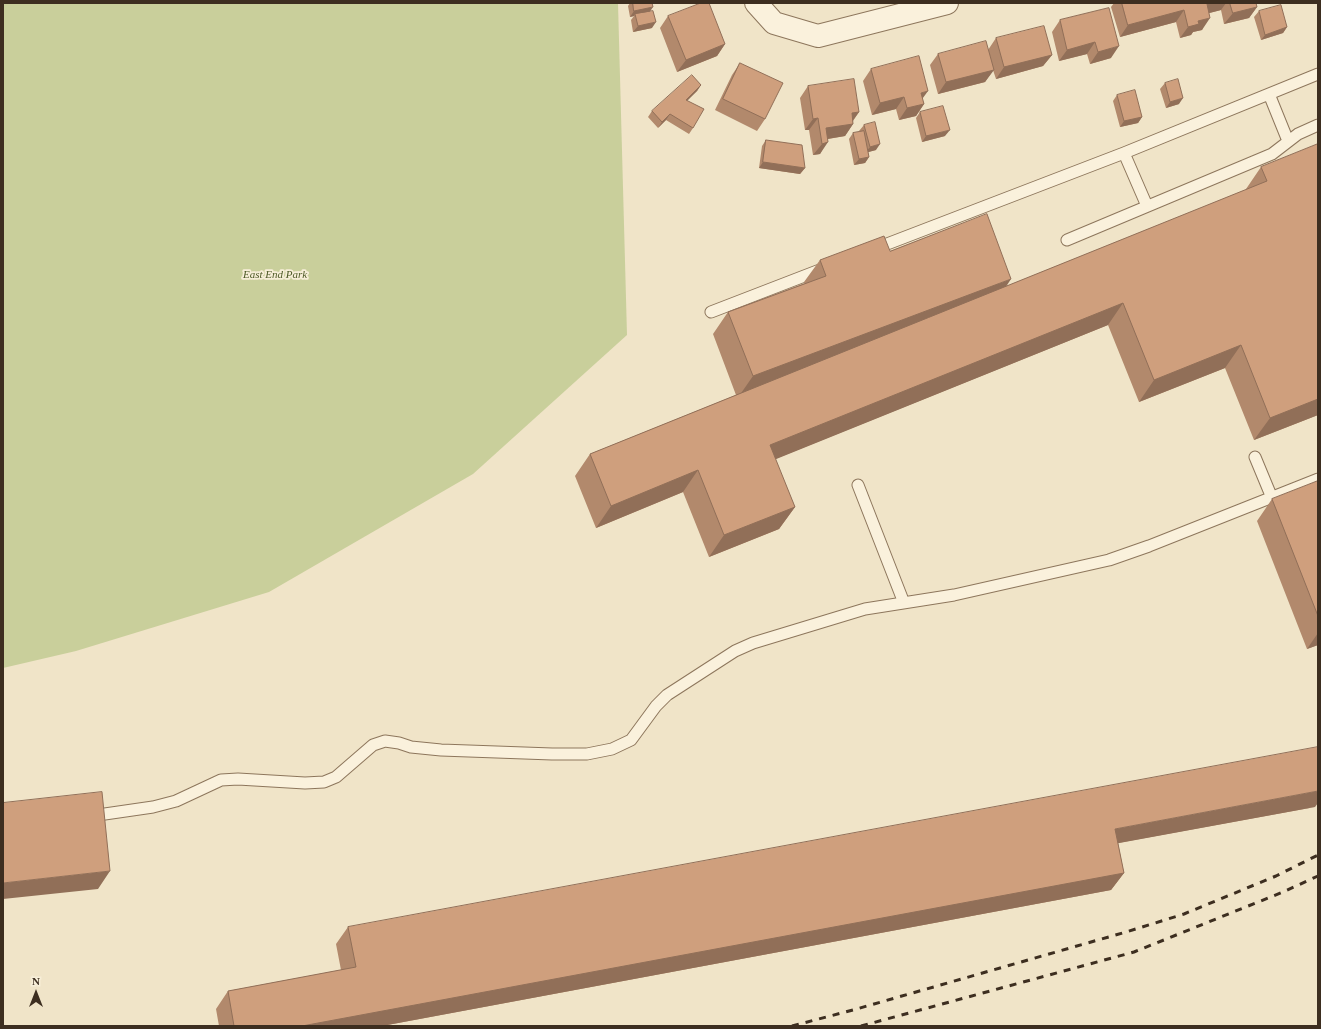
<!DOCTYPE html>
<html>
<head>
<meta charset="utf-8">
<style>
	body { margin:0 }
	#map { position:relative; width:1321px; height:1029px; overflow:hidden; background:#f0e4c8; font-family:Georgia,serif }
	canvas { display:block }
	.frame { position:absolute; inset:0; border:4px solid #3d2e20; pointer-events:none }
	.north { position:absolute; left:16px; top:973px; width:40px; height:40px; -webkit-text-stroke:3px #f7eed8; paint-order:stroke; rotate:0deg; font-size:11px; font-weight:700; line-height:16px; text-align:center; color:#3d2e20 }
	.north::after { content:''; display:block; margin:auto; width:14px; height:18px; background:#3d2e20; clip-path:polygon(50% 0,100% 100%,50% 72%,0 100%) }
</style>
</head>
<body>
<div id="map">
<canvas width="1321" height="1029"></canvas>
<div class="frame"></div>
<div class="north">N</div>
</div>
<script>
const c = document.querySelector('canvas').getContext('2d');
c.lineJoin = 'round';
function fill(path, color) {
  c.fillStyle = color;
  c.fill(path, 'evenodd');
}
function trace(path, color, width, dash) {
  c.strokeStyle = color;
  c.lineWidth = width;
  c.lineCap = dash ? 'butt' : 'round';
  c.setLineDash(dash || []);
  c.stroke(path);
}
function label(font, color, halo, rows, align = 'center') {
  c.font = font + ' Georgia,serif';
  c.lineWidth = 3.5;
  c.setLineDash([]);
  c.textBaseline = 'middle';
  c.strokeStyle = halo;
  c.fillStyle = color;
  for (const [text, x, y, turn = 0] of rows) {
    c.save();
    c.translate(x, y);
    c.rotate((+turn || 0) * Math.PI / 180);
    c.textAlign = isNaN(turn) ? turn : align;
    if (halo) c.strokeText(text, 0, 0);
    c.fillText(text, 0, 0);
    c.restore();
  }
}
fill(new Path2D(`
	M3 3H618L627 335 473 474 269 592 76 651 3 668Z`), '#c9cf9b');
const service = new Path2D(`
	M1269 94 1288 141
	M1124 153 1147 206
	M1067 240 1272 154 1298 134 1318 125
	M874 249 1124 153 1318 74
	M711 312 825 268
	M1255 457 1272 498
	M858 485 904 603
	M91 816 153 807 176 801 221 780 238 779 305 783 324 782 336 777 373 745 385 741 399 743 411 747 441 750 552 754H587L612 749 631 740 656 706 667 695 735 651 753 643 865 609 954 595 1109 560 1149 546 1318 479`);
const minor = new Path2D(`
	M756 3 774 23 818 36 947 3`);
trace(service, '#8d765c', 13);
trace(minor, '#8d765c', 24);
trace(service, '#faf1dc', 11);
trace(minor, '#faf1dc', 22);
trace(new Path2D(`
	M792 1026 853 1010 1126 932 1184 914 1276 876 1318 855
	M861 1026 1134 952 1283 892 1318 876`), '#3d2e20', 3, [7, 7]);
fill(new Path2D(`
	M630 3H652L650 11 652 28 633 32 631 20 634 16 630 17 628 6Z
	M1114 3H1256L1257 7 1249 18 1224 24 1221 10 1209 13 1202 30 1193 32 1191 35 1180 38 1176 22 1120 37 1111 7Z
	M1109 8 1111 58 1090 64 1087 54 1059 61 1052 32 1060 20Z
	M1259 11 1287 27 1283 33 1261 40 1254 17Z
	M668 16 725 44 717 56 677 72 660 28Z
	M996 38 1052 55 1043 66 996 79 993 70 985 82 938 94 930 65 938 54 988 50Z
	M740 63 765 119 757 131 715 110 732 75Z
	M871 69 922 99 924 104 916 116 899 120 896 109 872 115 863 81Z
	M1165 83 1179 104 1166 108 1160 89Z
	M701 85 697 91 687 100 693 128 689 134 666 120 658 128 648 117 652 111Z
	M808 86 859 112 853 121V124L845 136 828 139 820 154 813 155 809 130H805L800 98Z
	M1117 95 1142 117 1138 123 1120 127 1113 101Z
	M920 112 945 136 922 142 916 118Z
	M864 125 876 150 868 152 869 157 865 163 854 165 849 139 853 133 860 132 859 131Z
	M766 140 805 168 800 174 759 168 762 146Z
	M1318 144V415L1254 440 1225 368 1139 402 1108 325 775 459 795 507 779 529 709 557 683 492 596 528 575 476 590 454 736 395 713 334 728 312 805 283 804 282 820 260 890 251 1007 286 1246 190V189L1261 167Z
	M1318 481V645L1307 649 1257 521 1272 499Z
	M1315 807 1118 843 1124 873 1111 890 382 1026H219L216 1009 228 991 341 970 336 944 348 927Z`), '#b2896c');
fill(new Path2D(`
	M1212 3H1226L1221 10 1198 16 1207 4Z
	M653 7 649 13 635 14 634 16 630 17 634 11Z
	M1257 7 1249 18 1224 24 1233 13Z
	M1184 10 1176 22 1120 37 1128 25Z
	M1210 18 1202 30 1193 32 1191 35 1180 38 1188 27 1198 21Z
	M656 22 652 28 633 32 638 26Z
	M1287 27 1283 33 1261 40 1265 35Z
	M1095 42 1087 54 1059 61 1067 50Z
	M725 44 717 56 677 72 686 60Z
	M1119 46 1111 58 1090 64 1098 52Z
	M1052 55 1043 66 996 79 1004 67Z
	M994 70 985 82 938 94 946 82Z
	M701 85 697 91 682 106 686 100Z
	M928 91 920 102 921 93Z
	M904 97 896 109 872 115 880 103Z
	M1183 98 1179 104 1166 108 1170 102Z
	M924 104 916 116 899 120 907 108Z
	M859 112 851 123 852 113Z
	M670 114 666 120 658 128 662 122Z
	M1142 117 1138 123 1120 127 1124 121Z
	M818 118 809 130H805L813 119Z
	M853 124 845 136 821 140 826 128Z
	M950 130 945 136 922 142 926 136Z
	M828 142 820 154 813 155 822 144Z
	M880 144 876 150 865 153 870 147Z
	M869 157 865 163 854 165 859 159Z
	M763 162 805 168 800 174 759 168Z
	M1011 279 996 302 737 399 753 376Z
	M1123 303 1108 325 754 468 770 445Z
	M1241 345 1225 368 1139 402 1154 380Z
	M1318 399V415L1254 440 1270 418Z
	M698 470 683 492 596 528 611 506Z
	M795 507 779 529 709 557 724 535Z
	M1318 633V645L1307 649Z
	M1318 791V803L1315 807 1103 846 1115 829Z
	M110 871 98 889 3 899V883Z
	M1124 873 1111 890 382 1026H302Z`), '#916f58');
const building = new Path2D(`
	M633 3H652L653 7 634 11Z
	M701 3H709L725 44 686 60 668 16Z
	M1122 3H1212L1207 4 1210 18 1198 21 1199 24 1188 27 1184 10 1128 25Z
	M1230 3H1256L1257 7 1233 13Z
	M1281 5 1287 27 1265 35 1259 11Z
	M1109 8 1119 46 1098 52 1095 42 1067 50 1060 20Z
	M653 11 656 22 638 26 635 14Z
	M1044 26 1052 55 1004 67 996 38Z
	M986 41 994 70 946 82 938 54Z
	M919 56 928 91 921 93 924 104 907 108 904 97 880 103 871 69Z
	M740 63 783 83 765 119 723 99Z
	M692 75 701 85 686 100 704 109 693 128 670 114 662 122 652 111Z
	M854 79 859 112 852 113 853 124 826 128 828 142 822 144 818 118 813 119 808 86Z
	M1178 79 1183 98 1170 102 1165 83Z
	M1135 90 1142 117 1124 121 1117 95Z
	M943 106 950 130 926 136 920 112Z
	M875 122 880 144 870 147 864 125Z
	M864 131 869 157 859 159 853 133Z
	M766 140 802 145 805 168 763 162Z
	M1318 144V399L1270 418 1241 345 1154 380 1123 303 770 445 795 507 724 535 698 470 611 506 590 454 1267 181 1261 167Z
	M987 214 1011 279 753 376 728 312 826 276 820 260 884 236 890 251Z
	M1318 481V616L1272 499Z
	M1318 747V791L1115 829 1124 873 302 1026H234L228 991 356 967 348 927Z
	M102 792 110 871 3 883V803Z`);
fill(building, '#cf9f7d');
trace(building, '#916f58', 1);
label('italic 11px', '#4d5a26', '#f7eed8', [
	["East End Park",275,275]
]);
</script>
</body>
</html>
